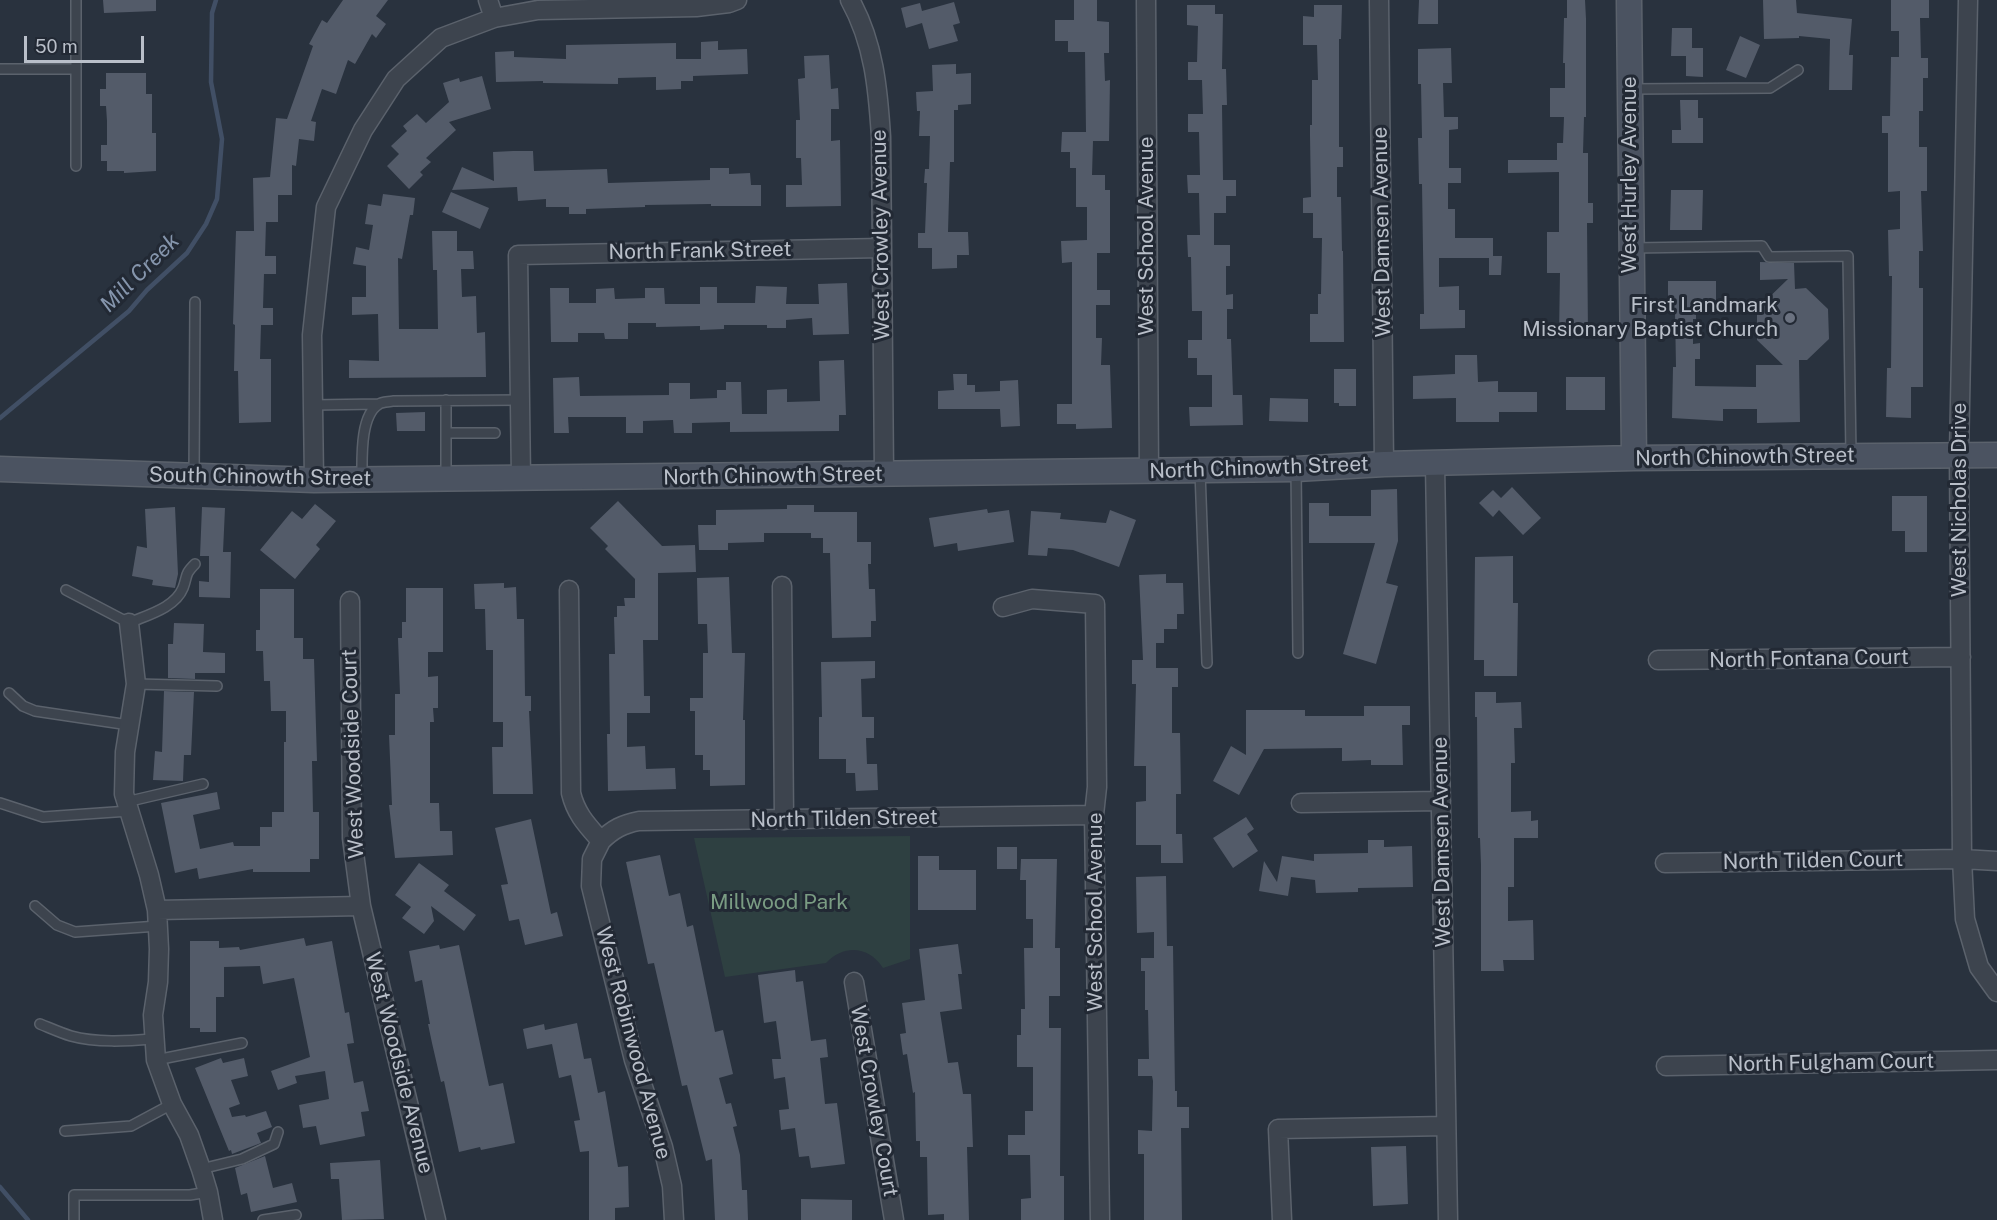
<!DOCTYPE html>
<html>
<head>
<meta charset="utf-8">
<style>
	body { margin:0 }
	#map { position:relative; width:1997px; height:1220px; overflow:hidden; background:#29323e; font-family:"Public Sans",sans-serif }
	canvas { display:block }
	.scale { position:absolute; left:24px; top:36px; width:120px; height:27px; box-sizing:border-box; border:3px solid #b9bfc9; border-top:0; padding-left:8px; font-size:18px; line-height:21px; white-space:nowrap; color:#b9bfc9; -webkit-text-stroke:4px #222934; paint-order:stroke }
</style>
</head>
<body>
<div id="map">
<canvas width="1997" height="1220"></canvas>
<div class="scale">50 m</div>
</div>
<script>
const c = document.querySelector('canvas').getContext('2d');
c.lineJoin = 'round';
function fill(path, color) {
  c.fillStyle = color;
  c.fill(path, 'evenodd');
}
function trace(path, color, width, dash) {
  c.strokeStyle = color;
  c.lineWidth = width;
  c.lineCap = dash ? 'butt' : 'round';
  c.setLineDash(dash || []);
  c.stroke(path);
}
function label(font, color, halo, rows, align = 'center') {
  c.font = font + ' "Public Sans",sans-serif';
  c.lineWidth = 6;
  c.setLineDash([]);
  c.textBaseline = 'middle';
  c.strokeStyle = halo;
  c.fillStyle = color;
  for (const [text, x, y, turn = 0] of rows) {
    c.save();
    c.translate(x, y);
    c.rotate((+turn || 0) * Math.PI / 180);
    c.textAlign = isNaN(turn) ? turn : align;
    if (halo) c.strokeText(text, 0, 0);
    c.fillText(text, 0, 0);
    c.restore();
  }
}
fill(new Path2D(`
	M910 836V959L883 968C869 946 844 944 826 963L725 977 694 838Z`), '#2e4041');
trace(new Path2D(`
	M0 418 129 311 147 290 187 253 206 224 217 199 222 139 211 82 212 13 216 0
	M0 1187 28 1220`), '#414f65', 4.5);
fill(new Path2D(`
	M103 0H156V11L104 13Z
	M343 0H388L376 16 386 24 376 38 372 34 355 64 348 60 336 94 322 89 311 121 316 122 314 141 299 139 296 166 292 165V195H278V222H266L265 256H276V274H264L263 308H273V325H261L260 359H271V422L239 423 238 371H234L235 325 233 324 236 231H254L253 178 270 177 276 118 287 119 313 46 309 44 322 20 327 23Z
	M1074 0H1097V21L1109 22V53H1104L1105 81 1110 80 1109 141H1093L1092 175H1105V190H1110V253H1097V290H1110V305H1096V338H1102L1101 365H1110L1112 428 1076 429V424H1057V404H1072V262L1062 263 1061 241 1087 240V207H1076V168H1070V152H1061L1062 132H1086L1085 52H1068V41H1055V20H1074Z
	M1419 0H1438V24H1418Z
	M1567 0H1585L1586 19V117H1584L1583 153H1588V203H1593V223H1587L1588 335H1559L1560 273H1547V232H1559V172L1508 173V160H1557V143H1563L1564 117H1550V88H1565V63H1563L1564 18H1567Z
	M1763 0H1796L1797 13 1852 19 1849 55H1853L1852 90H1829L1830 39 1799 36V38L1764 39Z
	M1891 0H1929V18H1920L1921 58H1928V78H1923V111H1919V147H1927V191H1921L1923 251H1919V288H1923V387H1911V418L1886 417 1887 368H1891L1892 276H1889L1888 230 1900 229V191L1888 192V133H1882V116H1890L1891 57H1899V31H1891Z
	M954 2 960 23 953 25 958 41 929 49 922 23 906 28 901 8 920 3 922 11Z
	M1187 5H1215V14H1223L1222 69H1226L1227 105H1222L1223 180H1236V196H1226V213H1214V245H1230V266H1226V295L1233 294V309H1227V339H1231L1233 395H1242L1243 425 1190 426 1189 407H1212V375H1197V358H1188V340H1202V311H1192L1191 257H1188L1187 235H1200L1199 193H1188L1187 175H1200L1199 132H1188V114H1203L1202 80H1188V62H1197L1198 26 1187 25Z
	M1314 5H1342L1341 39H1339V147H1343V167H1337V197H1341L1342 251H1343L1344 342H1310V314H1318V294H1321L1322 238H1313V213H1303V198L1311 197 1310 136V125H1312V80H1318L1317 45H1303V16L1314 17Z
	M1672 28H1692V48H1703V77L1686 76V56H1671Z
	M1740 36 1760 45 1746 78 1726 70Z
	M718 41V50L747 49 748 74 693 76V81H681V89L656 90V77L618 78V84L543 83V81L496 82 495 52 514 51V57L566 59V45L676 43V59H701V42Z
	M1451 48 1452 83H1443L1444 117H1458V129L1449 130V168H1461V183H1448V209H1455V238H1493V256H1502L1501 275H1489V258H1439V287L1459 286V310H1465V328L1420 329V314H1424L1422 184H1419L1418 138H1422L1421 84H1418V49Z
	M829 55 831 89 838 88 839 109H831V141L840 140 841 206 786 207V185H802L801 158H796V120H800L798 79 805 78 804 56Z
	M956 64V74L971 73V104L958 105V110H954V162H950L948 232H968L969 255H957V268L932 269V248H918V233H925L927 183H924L925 169H929L930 136H919L920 111H917L916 92 933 91 932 65Z
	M106 73H146V94H152V133H156V171L124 173V171H107V161H101V145H107V121L106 106H100V89H106Z
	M482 76 491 109 449 122 456 130 426 158 431 162 420 172 423 175 409 189 387 166 399 154 391 146 407 131 403 126 417 114 426 123 449 102 443 83 459 78 460 82Z
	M1680 100H1698V118H1703V143H1672V130H1681Z
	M513 151H533L534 171 607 169 608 183 710 180V168H729V174L750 173 751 185H761V206H711V204L645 205V207L586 209V214H569V207H546V199L518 201 517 187 452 190 462 167 494 181 493 152Z
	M1671 190H1703L1702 230H1670Z
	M451 192 489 208 480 229 442 212Z
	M383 194 415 198 413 215H410L402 259 398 258 399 329H438L437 270H433L432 231H457V251H473L474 269H461L462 297 476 296 477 333 485 332 486 377 349 378V360L379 361 378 314 352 315V297H366V266L353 264 356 247 369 250 373 225 365 224 368 204 381 206Z
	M1760 262 1794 263 1795 289 1806 288 1828 309 1829 339 1807 360H1799L1800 422 1757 423V409H1723V421L1672 418 1673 367H1676L1675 312H1672V302H1668V281H1716V311H1696V319H1693V344L1700 343V359H1695V386L1756 387V365H1783L1757 340V309L1788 279 1760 280Z
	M847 283 849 334 813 335 812 318 786 320V328H767V325H724V329L700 330V326L656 327V323H628V339H605L604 333H578V342H551L550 288H569V303H596V289L614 288 615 299 645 298V288H664L665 304H700V287H717V303H755L756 286 787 287 786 304H819L818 284Z
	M1455 355H1477L1478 382 1498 381V392H1537V412H1499V422H1456V398L1413 399V376L1455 374Z
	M844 360 846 415H839V431L730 432V422L692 423V433H674L673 420 643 421V433H626V417H568L569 433H554L553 378 579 377 580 396 669 395V383H690V399L717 398V390H726V382H741L742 414H767V390L787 389V402L820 401 819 361Z
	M1334 369H1356V406H1339V403H1334Z
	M953 374H967V385H975V392L1000 391V381L1018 380 1020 426 1001 427 1000 409H938V391L954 390Z
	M1566 377H1605V410H1566Z
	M1270 398 1308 399V422L1269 421Z
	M425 412V431H397L396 413Z
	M1512 487 1541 518 1523 535 1499 510 1493 517 1479 503 1493 490 1501 498Z
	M1397 489 1398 541 1386 583 1398 586 1376 664 1343 654 1375 543H1309V503H1329V516H1371V490Z
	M1892 496H1927V552H1905V531H1892Z
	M618 501 662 546 695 545 696 572 658 573V640H643L644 696H650V713H627V747L645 746 646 769 675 768 676 789 608 791 607 734H610L609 654H615L614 617H617V606H625L624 598H635V579L605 549 608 546 590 528Z
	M315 504 336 521 316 545 320 549 295 579 260 550 292 511 302 519Z
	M787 505H814V512H857V542H871V564H868L869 589H875L876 621H871V637L832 638 830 553H823V538H811V533H764V542L728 543V550H699L698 525H716V510L787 509Z
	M175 507 178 574 175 588 152 585 153 580 132 576 137 546 147 548 145 509Z
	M202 507 225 508 223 552H231L230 598 199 597V581L209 582V556H200Z
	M987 509 988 513 1009 510 1014 542 958 551 957 543 934 547 929 518Z
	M1110 510 1136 520 1119 567 1073 550 1048 548 1047 556 1028 555 1031 511 1061 513 1060 519 1106 523Z
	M1513 556V603H1518L1517 676H1484V660H1474L1475 557Z
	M1166 574V583H1183L1184 614H1177V629H1164V643H1156V668H1178V687H1172V733H1180L1181 794H1176V834H1182L1183 863H1161V845H1136V802L1146 801V766H1134L1136 684H1132V660H1143L1139 575Z
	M729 577 732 653H745L743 720H745V785L710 786V770H703V755H695V711H690V698H703V653H708L707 624H698L697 578Z
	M504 583V588L516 587 517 619H524L525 696H531V711H529L533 794H493L492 747H503V722H493V650H486L485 609H475L474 584Z
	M406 588H443V652H428V677L438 676V708H433L434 722H430V803H439L440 831H452L453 855 395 858 389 805H392L389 735H395V694H400L398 638H402V622H406Z
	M260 589H294V638H303V659H314L317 761H312L313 812H319V859H310V872H253V869L199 879 197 868 175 873 161 803 217 792 220 809 193 815 200 849 233 842 234 846H260V827H272V812H284V742H286V711H271L270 681H264L263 651H256V630H260Z
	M174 623 204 624 203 652 225 653V673H195V679L168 678V644H173Z
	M875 661V678L861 679 862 717H874V738H866L867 764H877L878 790 856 791 855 773H846V759H819V717H822L821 662Z
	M164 691 194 692 191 755H184L183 781 153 780 155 751 162 752Z
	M1475 692H1496V703L1521 702 1522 728H1514L1515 763H1511V812L1531 811V821L1538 820V838H1514V887H1508V921L1533 920 1534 960H1503L1504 971H1481V865L1480 838H1478L1477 717H1475Z
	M1364 706H1410V725H1402L1403 765H1371V760L1342 761V748L1264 749 1239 795 1213 781 1231 746 1246 755V710H1305V716H1364Z
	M1246 817 1254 829 1247 834 1258 851 1233 868 1213 838Z
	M531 819 551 914 557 912 563 936 525 945 519 919 509 921 501 885 508 884 495 828Z
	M1368 840H1384V847L1412 846 1413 887 1358 888V892L1316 893 1315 880 1291 877 1288 896 1259 891 1264 861 1277 882 1282 856 1314 861V854L1368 853Z
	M997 847H1017V869H997Z
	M660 855 669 896 680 893 687 927 693 925 715 1032 723 1030 733 1074 719 1078 726 1104 731 1103 737 1126 733 1127 740 1155 742 1190H747L748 1220H715L712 1159 706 1161 687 1085 682 1086 654 963 648 964 626 862Z
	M918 856H939V870H976V910H918Z
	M1021 859H1057L1055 948H1060V996H1049V1028H1061L1060 1176H1064V1220H1021V1199L1031 1198 1030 1155H1008V1135H1025V1111H1033V1067H1017V1035H1021V1009H1025L1024 948H1033V919H1026V880H1020Z
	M419 863 449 885 444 891 476 915 464 931 431 906 434 921 424 934 402 918 411 907 395 895Z
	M1166 876 1167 946H1173L1175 1091H1177V1107H1189V1128H1181L1182 1220H1144V1154H1138V1130L1152 1131 1153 1081 1152 1076H1138V1059H1149L1148 1010H1145V971H1141V958H1154V932L1137 933 1136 877Z
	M304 938 306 946 332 941 345 1013 349 1012 354 1043 347 1044 354 1083 363 1081 369 1111 361 1112 365 1136 320 1145 316 1126 303 1128 299 1105 329 1099 325 1071 295 1076 297 1083 278 1090 271 1071 310 1057 294 978 263 984 260 966 224 967V997H216V1032H200V1028H190V941H219V948L239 947 240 950Z
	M958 944 962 974H958L962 1009 940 1012 948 1063 958 1062 963 1094H971L973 1147H967L969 1220H944V1214L928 1215 927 1157H920V1141H916L915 1092 913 1093 907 1054 903 1055 900 1034 906 1033 902 1003 925 1000 919 949Z
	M439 945 440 949 459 945 489 1086 503 1083 515 1143 481 1150 480 1147 459 1152 444 1081 441 1082 432 1043 428 1024H430L422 980 415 982 409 951Z
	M795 970 796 982 803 981 811 1041 826 1039 828 1057 820 1058 825 1104 837 1103 845 1164 811 1168 809 1156 799 1157 795 1128 781 1130 779 1110 789 1109 785 1077 774 1079 772 1059H781L776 1021 764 1023 758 975Z
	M577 1023 584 1059 591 1058 598 1093 605 1091 618 1167 628 1166 629 1207 615 1208V1220H589V1151L580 1152 574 1121 580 1120 571 1075 559 1078 552 1044 527 1049 523 1029 544 1024 545 1030Z
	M221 1058 223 1063 244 1058 248 1076 231 1080 240 1104 229 1108 232 1117 245 1115 246 1117 266 1111 272 1127 257 1133 261 1143 232 1154 231 1150 229 1151 195 1068Z
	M1406 1146 1408 1204 1373 1206 1371 1147Z
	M265 1156 273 1188 292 1183 297 1202 251 1212 247 1193 241 1195 235 1168Z
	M380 1160 384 1219 342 1220 339 1179H331L330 1163Z
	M801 1199 852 1200V1220H801Z`), '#535b69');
const lane = new Path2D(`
	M76 0V69
	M0 69H76V166
	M1632 89 1770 88 1798 70
	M1633 248 1762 246 1769 257 1848 256 1851 455
	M446 400V479
	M313 405 379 404
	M446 433H495
	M1296 469 1298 653
	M1200 471 1207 663
	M194 476 195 302
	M362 478C362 458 360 415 379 404 382 402 389 402 393 401L520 400
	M66 590 129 623C147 615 175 608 183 588 188 575 184 575 195 564
	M136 684 217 686
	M9 693 23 706 35 711 129 725
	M126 802 203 784
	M0 803 43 817 129 811
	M35 906 57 925 75 932 158 926
	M40 1024C50 1028 61 1033 71 1036 96 1043 128 1041 153 1039
	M156 1060 242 1043
	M65 1131 131 1126 172 1104
	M201 1169 242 1159 274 1144 278 1132
	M74 1220V1195H190L208 1192
	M263 1220 296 1215`);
const street = new Path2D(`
	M488 0 494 18
	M850 0C874 43 878 89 881 137L884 475
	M1146 0 1149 472
	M1379 0 1384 464
	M1968 0 1959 455 1962 859 1965 919 1979 967 1997 992
	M1435 464 1448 1220
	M521 479 518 255 882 248
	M314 480 312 335 326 207 363 130 396 79 441 38 494 18 538 10 696 7 729 3 737 0
	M782 586 784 820
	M569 590 571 793C576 814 587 825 601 841L592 859 591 886 634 1060 663 1147 672 1186 674 1220
	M350 601 352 838 361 906 436 1220
	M1003 607 1032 599 1095 604 1097 787 1094 815 1100 1220
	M129 623 136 684 125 752 124 794 149 875 157 910 159 949 158 982 153 1015 156 1060 172 1104 189 1135 201 1169 208 1192 213 1220
	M1658 660 1961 657
	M1301 803 1441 801
	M601 841C613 829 623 824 639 821L1094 815
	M1665 863 1962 859 1997 861
	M157 910 361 906
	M854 982 894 1220
	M1666 1066 1997 1060
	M1282 1220 1278 1129 1446 1126`);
const secondary = new Path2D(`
	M1629 0 1634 458
	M0 469 314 480 1296 469 1384 464 1634 458 1997 455`);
trace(lane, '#5b626c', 12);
trace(street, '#5b626c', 21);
trace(secondary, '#5b626c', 27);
trace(lane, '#3d444e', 9);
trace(street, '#3d444e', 18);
trace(secondary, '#4b5361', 24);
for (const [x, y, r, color] of [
	[1790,318,6,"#6b7280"]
]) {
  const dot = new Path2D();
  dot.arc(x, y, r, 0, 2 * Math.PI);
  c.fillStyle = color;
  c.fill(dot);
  trace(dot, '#222934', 2);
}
label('21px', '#b9bfc9', '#222934', [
	["West Hurley Avenue",1630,175,-90],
	["West Damsen Avenue",1382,232,-91],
	["West Crowley Avenue",881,235,-91],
	["West School Avenue",1147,236,-90],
	["North Frank Street",700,251,-1],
	["North Chinowth Street",1745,457,-1],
	["North Chinowth Street",1259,468,-2],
	["North Chinowth Street",773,476,-1],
	["South Chinowth Street",260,477,1],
	["West Nicholas Drive",1960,500,-90],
	["North Fontana Court",1809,659,-1],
	["West Woodside Court",353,754,-92],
	["North Tilden Street",844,819,-1],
	["West Damsen Avenue",1442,842,-91],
	["North Tilden Court",1813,861,-1],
	["West School Avenue",1096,912,-90],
	["West Robinwood Avenue",633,1043,75],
	["West Woodside Avenue",399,1063,76],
	["North Fulgham Court",1831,1063,-1],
	["West Crowley Court",874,1101,80]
]);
label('21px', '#b9bfc9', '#222934', [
	["First Landmark",1778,306],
	["Missionary Baptist Church",1778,330]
], 'right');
label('21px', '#7a9c83', '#222934', [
	["Millwood Park",779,903]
]);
label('italic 22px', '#8595ac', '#222934', [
	["Mill Creek",140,273,-45]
]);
</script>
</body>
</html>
